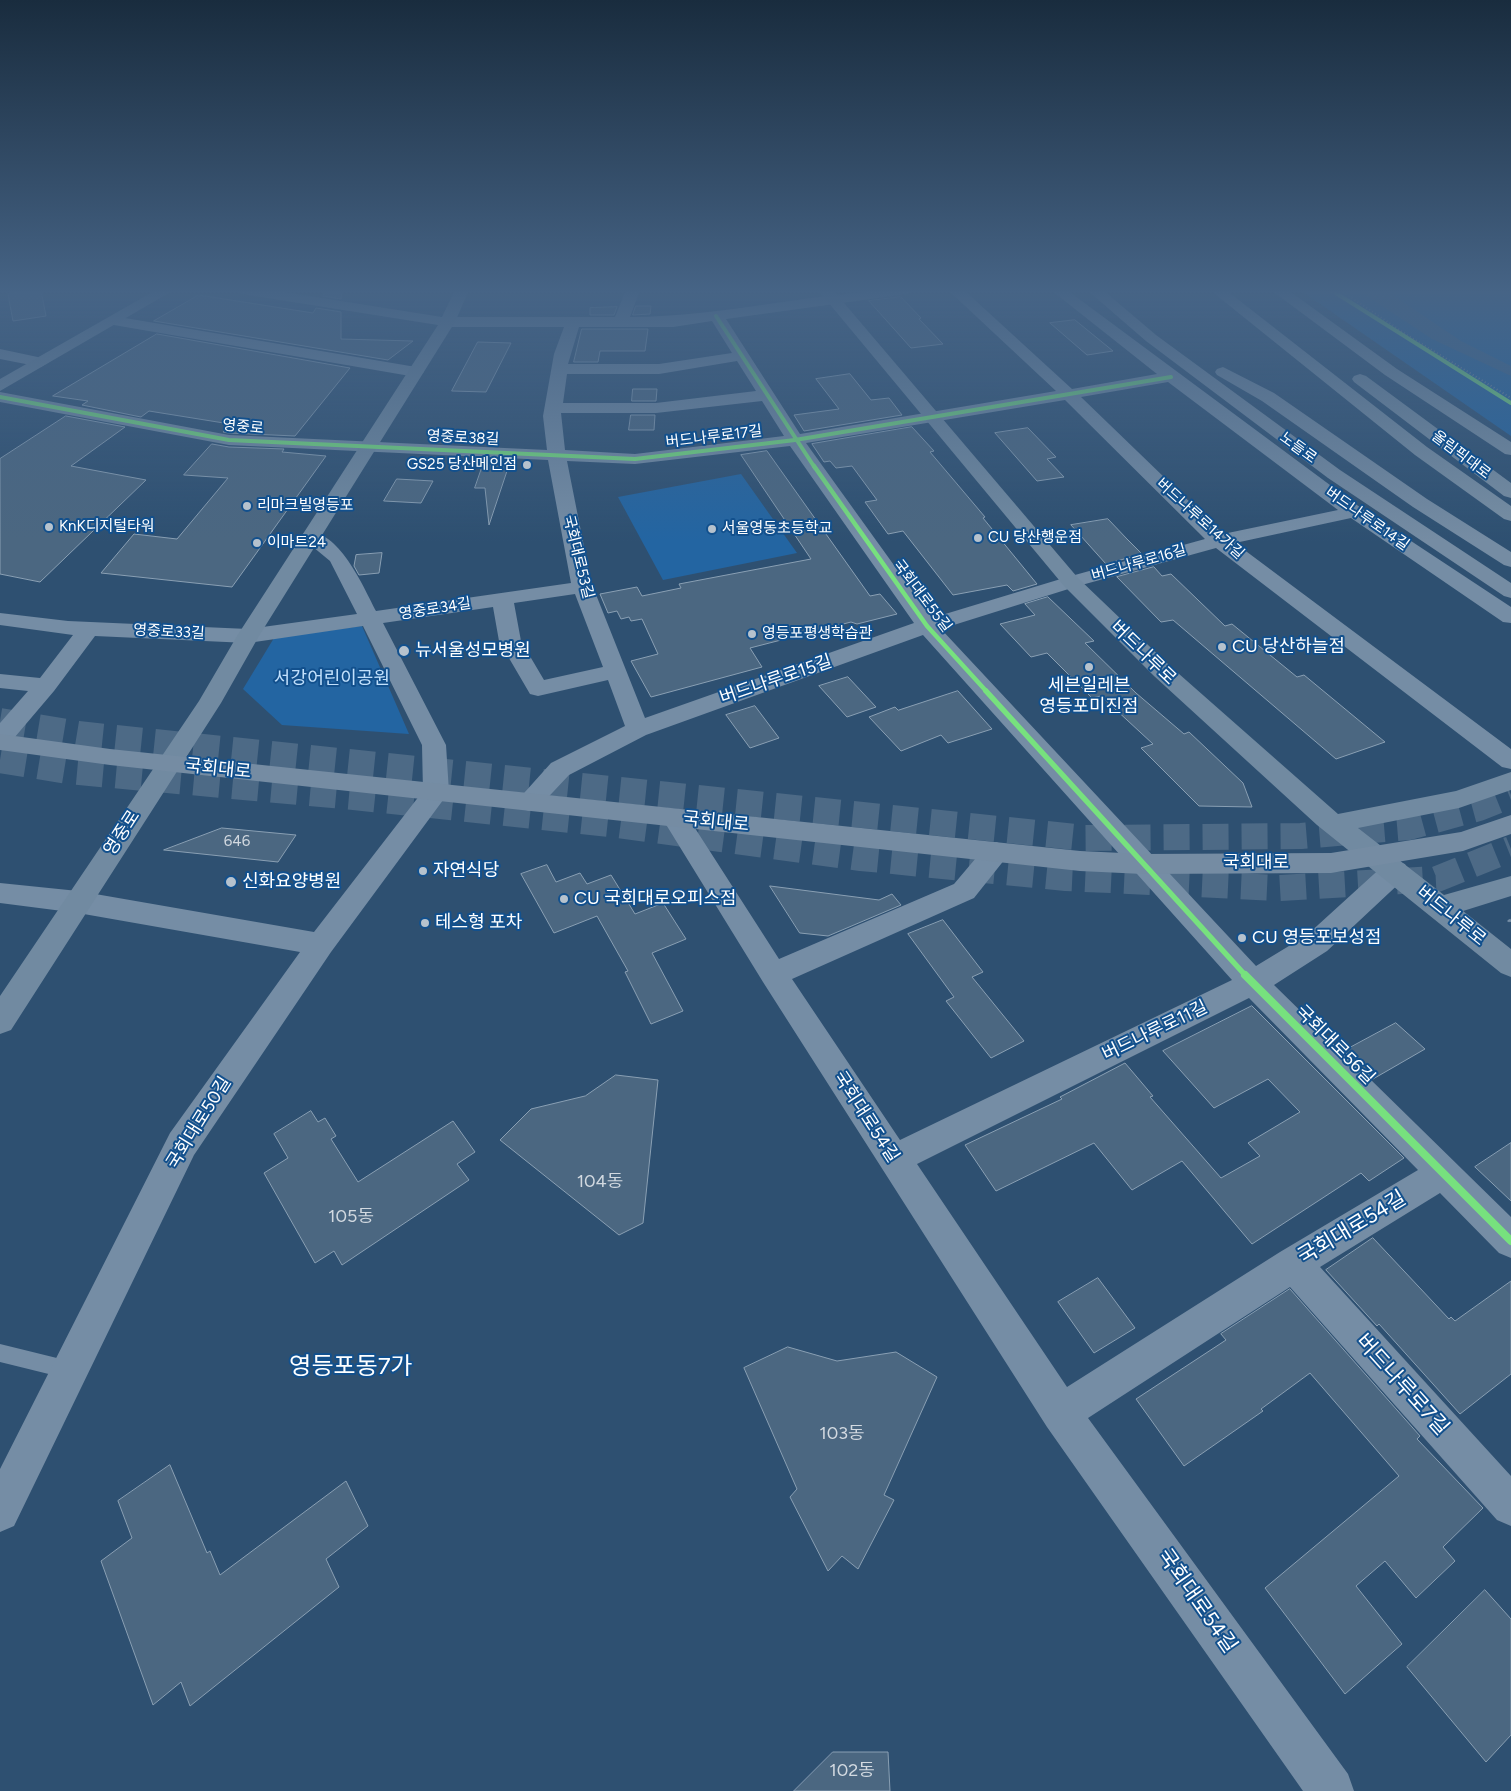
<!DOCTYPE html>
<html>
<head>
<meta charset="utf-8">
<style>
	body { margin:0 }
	canvas { display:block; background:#2e5071 }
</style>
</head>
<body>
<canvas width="1511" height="1791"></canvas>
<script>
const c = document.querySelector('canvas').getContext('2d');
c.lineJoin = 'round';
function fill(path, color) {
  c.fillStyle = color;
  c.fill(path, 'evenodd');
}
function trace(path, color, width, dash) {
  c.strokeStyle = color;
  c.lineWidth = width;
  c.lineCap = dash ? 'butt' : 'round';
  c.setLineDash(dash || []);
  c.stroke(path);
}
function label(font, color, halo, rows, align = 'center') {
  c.font = font + ' Figtree,"Noto Sans KR",sans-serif';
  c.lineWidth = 4;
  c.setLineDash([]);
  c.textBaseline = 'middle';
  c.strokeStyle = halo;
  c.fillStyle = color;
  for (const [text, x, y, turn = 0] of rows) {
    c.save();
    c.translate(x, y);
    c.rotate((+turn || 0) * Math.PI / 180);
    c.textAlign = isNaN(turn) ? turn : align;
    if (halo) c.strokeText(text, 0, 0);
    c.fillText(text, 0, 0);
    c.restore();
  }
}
fill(new Path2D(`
	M1300 290H1511V436Z
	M741 474 797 553 663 580 618 497Z
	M362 626 409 734 282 725 243 689 274 638Z`), '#2365a2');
fill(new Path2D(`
	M1358 290H1385L1461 341 1511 366V376L1432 339Z`), '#396591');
const building = new Path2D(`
	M30 290H41L46 316 13 321 8 294Z
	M327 290H342L341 299 323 296Z
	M199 295 313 313 316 308 341 312V339L413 341 388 360 154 321Z
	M901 297 921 318 919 319 943 344 911 348 869 301Z
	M636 306H651L650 314 633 315Z
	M617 307 614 315H590V308Z
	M1075 320 1113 351 1087 355 1050 323Z
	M582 329H648L645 351H600L598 362H574Z
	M157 334 350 368 295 436 229 433 223 432 230 424 149 411 141 417 82 405 88 401 53 396Z
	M478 342 511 343 486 392 452 391Z
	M850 374 871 400 889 398 902 415 804 431 794 415 839 409 816 379Z
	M633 389H657L656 401H632Z
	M631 415H655L654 430H629Z
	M66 416 125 427 71 466 146 480 40 582 0 574V459Z
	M912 427 934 451 930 452 985 517 983 518 1037 584 1013 591 1007 585 953 595 903 531 888 534 865 502 877 500 852 466 836 468 830 461 824 462 812 444Z
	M1028 428 1056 457 1047 459 1064 477 1037 481 995 433Z
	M212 444 229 447 284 449 282 452 326 456 232 587 101 573 134 534 177 539 228 478 184 475Z
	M767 451 870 596 880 594 897 614 857 624 851 622 750 648 762 667 651 697 631 661 658 654 642 619 631 621 629 617 621 619 617 611 608 613 600 594 637 587 642 596 681 588 679 584 811 559 741 455Z
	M484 462H510L489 525 485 488H475Z
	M397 479 433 481 421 503 384 501Z
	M1108 519 1127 539 1142 554 1106 564 1071 525Z
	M382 553 379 573 359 575 354 566 356 555Z
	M1154 567 1162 576 1171 574 1225 626 1232 624 1297 677 1304 675 1385 742 1336 759 1173 620 1161 622 1117 577Z
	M1048 597 1094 641 1085 643 1136 693 1184 734 1189 732 1243 783 1252 807 1199 806 1141 748 1153 744 1101 696 1092 698 1047 653 1031 657 1000 624 1035 615 1025 604Z
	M848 677 876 707 847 717 819 686Z
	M958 691 992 729 948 743 941 735 901 751 869 717 895 707 898 710Z
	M755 706 779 738 750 748 726 715Z
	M222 828 296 835 278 862 164 850Z
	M547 865 556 882 580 873 587 884 611 875 635 914 663 903 686 939 652 953 683 1011 651 1024 625 972 628 971 597 916 554 933 521 874Z
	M770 886 879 900 892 894 901 905 828 936 800 933Z
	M943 920 983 972 972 977 1024 1041 991 1058 946 1001 954 997 908 934Z
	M1252 1006 1404 1158 1369 1181 1361 1173 1252 1244 1182 1161 1132 1190 1094 1143 996 1191 965 1145 1062 1099 1060 1097 1125 1063 1153 1096 1150 1097 1221 1178 1260 1156 1248 1143 1300 1112 1268 1079 1214 1108 1163 1051Z
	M1396 1023 1425 1049 1373 1079 1344 1051Z
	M616 1075 658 1080 643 1223 619 1235 500 1140 531 1109 585 1096Z
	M311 1111 318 1122 325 1118 336 1136 331 1139 358 1182 453 1121 475 1152 457 1164 469 1180 342 1265 334 1251 315 1263 264 1173 288 1158 274 1134Z
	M1511 1143V1201L1475 1167Z
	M1373 1238 1449 1319 1451 1317 1455 1321 1511 1281V1374L1460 1414 1379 1324 1377 1326 1326 1270Z
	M1098 1278 1135 1328 1094 1353 1058 1302Z
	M1290 1289 1420 1436 1417 1439 1483 1508 1443 1547 1455 1561 1416 1598 1385 1561 1356 1586 1402 1644 1345 1694 1265 1588 1399 1476 1310 1373 1261 1409 1263 1411 1184 1466 1136 1399 1226 1340 1221 1334Z
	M788 1347 837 1361 896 1352 937 1377 884 1495 894 1500 858 1569 842 1556 828 1571 790 1497 797 1489 744 1368Z
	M170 1465 207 1553 210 1551 220 1575 346 1481 368 1526 326 1559 339 1587 190 1706 181 1682 153 1705 101 1561 132 1538 118 1501Z
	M1485 1590 1511 1619V1735L1486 1762 1407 1667Z
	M833 1752H888L890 1791H794Z`);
fill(building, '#4b6781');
trace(building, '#899fb3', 1);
trace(new Path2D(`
	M0 721 78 734 1085 838 1301 836 1409 827 1479 808 1511 795
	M0 760 68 771 354 797 618 825 861 858 1066 878 1280 888 1437 879 1511 849`), '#4d6a86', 26, [26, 13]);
trace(new Path2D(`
	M1340 290 1407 335 1511 398`), '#758da5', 2, [1, 2.5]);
trace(new Path2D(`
	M1511 920 1509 921 1511 923`), '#758da5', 3, [2.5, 4]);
fill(new Path2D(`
	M0 1344 69 1361 76 1363 78 1370 76 1377 69 1379 0 1362Z`), '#758da5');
fill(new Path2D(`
	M626 290H640L630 317C726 317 819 290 914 290L907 294 726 319 800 434 1056 391 948 290H964L1072 389 1157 374 1051 290H1067L1361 508 1511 607V623L1503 622 1351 518 1235 543 1511 749V769L1502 767 1216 548 1078 586 941 629 1256 966 1307 935 1385 864 1395 861 1405 864 1408 871 1405 878 1327 951 1274 985 1511 1217V1258L1499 1253 1440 1193 1320 1267 1511 1476V1526L1497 1520 1290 1287 1088 1418 1348 1774 1354 1791H1303L1047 1427 763 982 662 818 666 811 675 809 684 811 779 959 954 884 987 845 996 842 1005 845 1009 852 1005 859 974 898 792 979 900 1140 1232 980 923 635 646 735 569 775 538 808 529 811 520 808 516 802 551 763 625 726 608 680 538 696 530 694 499 641 493 607 383 623 446 745 449 792 331 952 194 1155 14 1526 0 1532V1469L170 1133 300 952 78 913 0 903V883L78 891 314 932 423 791 422 745 363 626 248 643 95 636 54 691 9 744 0 746V723L28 691 0 688V674L40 678 73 635 0 625V613L68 621 248 629 357 614 330 561 301 537 304 533C337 525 364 588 376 611L571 583 548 460 229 445 0 402V392L229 435 547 450 543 416 554 354 564 327H447L439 322 447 317H615ZM712 321 732 353 659 364H568L579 327H673ZM737 361 756 391 656 403H563L567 374H659ZM1168 382 1338 510 1223 534 1081 397ZM1065 400 1205 539 1064 578 932 618 806 443ZM762 401 784 436 635 454 565 450 561 413H656ZM790 446 914 623 645 718 591 582 567 461 635 464ZM575 594 603 667 544 680 521 641 514 603ZM1249 998 1418 1170 1280 1252 1067 1387 917 1164Z
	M113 316 416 367 424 372 416 377 108 324 105 321Z
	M0 349 47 359 49 362 41 367 0 359Z`), '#758da5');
fill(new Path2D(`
	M156 290H174L0 391V379Z
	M235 290H271L442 317 455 290H469L455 322 259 636 221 703 11 1030 0 1034V996L199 701 237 636 438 325 242 294Z
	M818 290H833L1078 578 1170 666 1338 814 1456 791 1511 772V790L1459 808 1358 828 1444 895 1511 876V896L1463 911 1511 949V977L1501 973 1317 825 1154 676 1064 586Z`), '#718aa1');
fill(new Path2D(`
	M1087 290H1103L1156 335 1340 470 1511 583V598L1504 596 1328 478 1146 341Z
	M1223 367 1274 393 1427 499 1511 552V567L1504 565 1413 507 1262 401 1217 375 1215 372 1217 369Z
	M0 734 110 749 1080 851 1143 854 1331 853 1461 832 1511 815V834L1463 851 1331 873 1143 874 1080 871 110 765 0 750Z`), '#758ca3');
fill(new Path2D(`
	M1210 290H1226L1427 447 1511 506V521L1504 519 1415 455Z
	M1271 290H1288L1397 369 1511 442V455L1505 454 1385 375Z
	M1360 374 1366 376 1511 483V498L1504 496 1354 382 1352 379 1354 376Z`), '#788fa4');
trace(new Path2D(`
	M1331 290 1511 403
	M716 316 815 468
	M0 397 229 440 635 459 795 440 1171 377`), '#77e17e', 4);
trace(new Path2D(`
	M814 466 927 626 987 692`), '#77e17e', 4.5);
trace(new Path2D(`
	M986 691 1246 976`), '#77e17e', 5.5);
trace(new Path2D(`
	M1245 975 1511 1241`), '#77e17e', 8);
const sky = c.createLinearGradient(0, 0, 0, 541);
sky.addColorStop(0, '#192c3e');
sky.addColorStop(0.54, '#466486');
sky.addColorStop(1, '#46648600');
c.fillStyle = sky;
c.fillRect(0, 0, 1511, 541);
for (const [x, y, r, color] of [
	[527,465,5,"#b6c2cd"],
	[247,506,5,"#b6c2cd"],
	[49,527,5,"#b6c2cd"],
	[712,529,5,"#b6c2cd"],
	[978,538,5,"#b6c2cd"],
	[257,543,5,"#b6c2cd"],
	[752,634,5,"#b6c2cd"],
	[1222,647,5,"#b6c2cd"],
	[404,651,6,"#b6c2cd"],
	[1089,667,5,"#b6c2cd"],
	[423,871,5,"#b6c2cd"],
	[231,882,6,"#b6c2cd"],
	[564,899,5,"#b6c2cd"],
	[425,923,5,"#b6c2cd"],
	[1242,938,5,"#b6c2cd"]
]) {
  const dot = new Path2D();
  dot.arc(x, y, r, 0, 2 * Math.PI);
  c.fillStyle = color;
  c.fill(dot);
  trace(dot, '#12508d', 2);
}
label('15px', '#fff', '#12508d', [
	["영중로",243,427,5],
	["버드나루로17길",714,437,-7],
	["영중로38길",463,438,3],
	["노들로",1298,448,36],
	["올림픽대로",1461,455,37],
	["버드나루로14가길",1200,519,42],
	["버드나루로14길",1367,519,35],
	["국회대로53길",578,557,76],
	["버드나루로16길",1139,563,-16],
	["국회대로55길",922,596,53],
	["영중로34길",435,609,-9],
	["영중로33길",169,632,3]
]);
label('15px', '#fff', '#12508d', [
	["GS25 당산메인점",517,465,"right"],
	["리마크빌영등포",257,506],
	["KnK디지털타워",59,527],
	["서울영동초등학교",722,529],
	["CU 당산행운점",988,538],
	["이마트24",267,543],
	["영등포평생학습관",762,634]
], 'left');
label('15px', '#d2d9e0', null, [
	["646",237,842]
]);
label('18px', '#fff', '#12508d', [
	["CU 당산하늘점",1232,647],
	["뉴서울성모병원",415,651],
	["세븐일레븐",1089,686,"center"],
	["영등포미진점",1089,707,"center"],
	["자연식당",433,871],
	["신화요양병원",242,882],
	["CU 국회대로오피스점",574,899],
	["테스형 포차",435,923],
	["CU 영등포보성점",1252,938]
], 'left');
label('18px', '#fff', '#12508d', [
	["버드나루로",1143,653,44],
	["버드나루로15길",776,680,-19],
	["국회대로",218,769,6],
	["국회대로",716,822,6],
	["영중로",122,833,-57],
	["국회대로",1256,863],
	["버드나루로",1451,916,39],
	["버드나루로11길",1155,1031,-26],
	["국회대로56길",1335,1045,45],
	["국회대로54길",866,1117,57],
	["국회대로50길",199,1123,-58]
]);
label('18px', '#c1e0fc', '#12508d', [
	["서강어린이공원",332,679]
]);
label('18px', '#d2d9e0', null, [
	["104동",600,1182],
	["105동",351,1217],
	["103동",842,1434],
	["102동",852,1771]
]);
label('21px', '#fff', '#12508d', [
	["국회대로54길",1352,1228,-31],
	["버드나루로7길",1402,1385,48],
	["국회대로54길",1197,1601,55]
]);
label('24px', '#fff', '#12508d', [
	["영등포동7가",351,1367]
]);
</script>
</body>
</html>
